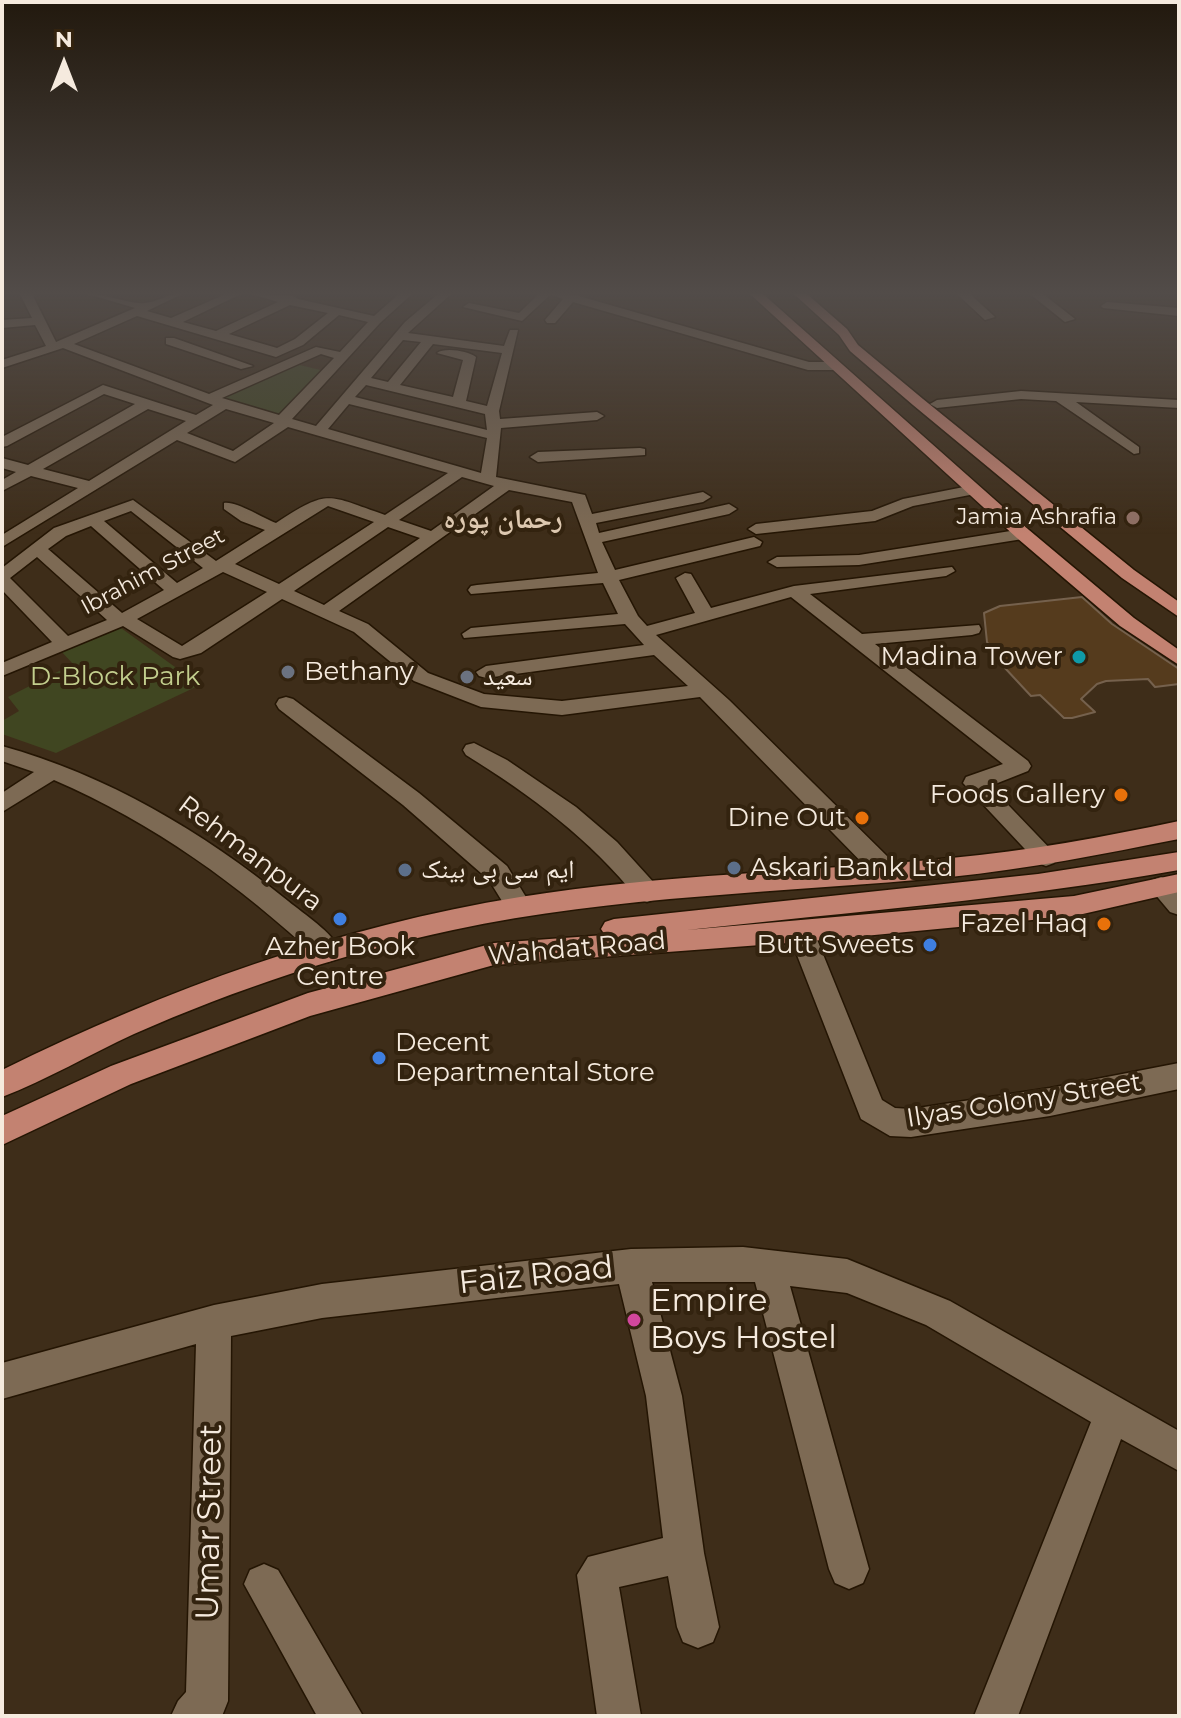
<!DOCTYPE html>
<html>
<head>
<meta charset="utf-8">
<style>
	body { margin:0 }
	#map { position:relative; width:1181px; height:1718px; overflow:hidden; background:#3e2d19; font-family:Montserrat,sans-serif }
	canvas { display:block }
	.frame { position:absolute; inset:0; border:4px solid #f5eade; pointer-events:none }
	.north { position:absolute; left:24px; top:24px; width:80px; height:80px; -webkit-text-stroke:6px #33230f; paint-order:stroke; rotate:0deg; font-size:22px; font-weight:700; line-height:32px; text-align:center; color:#f5eade }
	.north::after { content:''; display:block; margin:auto; width:28px; height:36px; background:#f5eade; clip-path:polygon(50% 0,100% 100%,50% 72%,0 100%) }
</style>
</head>
<body>
<div id="map">
<canvas width="1181" height="1718"></canvas>
<div class="frame"></div>
<div class="north">N</div>
</div>
<script>
const c = document.querySelector('canvas').getContext('2d');
c.lineJoin = 'round';
function fill(path, color) {
  c.fillStyle = color;
  c.fill(path, 'evenodd');
}
function trace(path, color, width, dash) {
  c.strokeStyle = color;
  c.lineWidth = width;
  c.lineCap = dash ? 'butt' : 'round';
  c.setLineDash(dash || []);
  c.stroke(path);
}
function label(font, color, halo, rows, align = 'center') {
  c.font = font + ' Montserrat,"Noto Naskh Arabic",sans-serif';
  c.lineWidth = 8;
  c.setLineDash([]);
  c.textBaseline = 'middle';
  c.strokeStyle = halo;
  c.fillStyle = color;
  for (const [text, x, y, turn = 0] of rows) {
    c.save();
    c.translate(x, y);
    c.rotate((+turn || 0) * Math.PI / 180);
    c.textAlign = isNaN(turn) ? turn : align;
    if (halo) c.strokeText(text, 0, 0);
    c.fillText(text, 0, 0);
    c.restore();
  }
}
fill(new Path2D(`
	M291 363 329 372 282 421 209 399Z
	M121 628 200 685 56 753 2 734V721L19 711 8 697 73 664 60 650Z`), '#404621');
const building = new Path2D(`
	M1082 597 1112 624 1179 669V684L1155 687 1148 679 1106 681 1097 684 1081 699 1095 712 1072 718H1064L1040 695 1031 696 1004 667 987 642 984 613 1000 606Z`);
fill(building, '#553b1d');
trace(building, '#75614d', 2);
const minor = new Path2D(`
	M20 294H32L56 342 135 308 88 294C106 294 132 305 145 303 158 302 166 294 182 294L147 311 171 318 226 294H241L183 322 216 331 278 302 252 294 293 296 298 299 374 316 399 294H412L380 323 292 419 316 426 405 322 438 294H451L408 333 504 346 510 330H518L499 411 500 419 597 412 604 416 597 420 501 428 496 477 585 495 592 514 703 492 711 497 703 502 596 523 599 533 729 504 737 509 729 514 602 542 615 570 754 537 762 542 760 546 619 580 638 616 647 626 695 613 676 578 685 573 691 574 711 608 794 586 952 567 955 571 946 576 810 594 862 634 979 625 981 629 979 633 972 635 875 644 1028 761 1031 766 1028 771 990 786 1058 857 1054 863 1046 866 1038 863 963 783 966 777 1003 764 791 597 656 635 729 700 897 866 900 873 897 880 888 882 879 880 700 697 562 715 481 707 414 681 354 632 282 599 201 653 180 659 173 657 123 626 2 676V663L52 642 2 590V568L54 528 133 500 216 561 265 530 241 521 224 509V503C237 501 262 518 276 523 330 488 326 495 385 515L448 473 288 427 235 462 177 440 2 547V535L78 488 31 476 2 491V480L16 472 2 468V458L28 465 135 404 104 394 7 446 2 447V437L103 385 196 415 213 405 63 348 2 368V360L46 346 35 325 2 328V320L32 318ZM290 305 328 313 295 339 277 348 229 334ZM339 315 368 322 340 352 316 347 209 394 74 344 137 316 276 357 303 345ZM403 340 421 342 388 382 371 378ZM433 344 502 353 487 406 466 401 476 357C468 351 445 347 437 353L463 360 453 397 400 385ZM321 354 334 358 279 415 222 398ZM366 385 485 414 487 430 355 397ZM349 404 487 438 481 473 328 429ZM148 409 186 421 89 481 43 469ZM226 409 274 423 233 451 187 433ZM462 477 494 486 431 531 399 520ZM509 490 572 502 598 573 477 585 471 586 468 590 471 594 603 583 618 614 471 628 462 634 464 638 625 624 644 645 486 666 476 672 479 676 486 678 654 655 688 686 562 701 484 694 428 673 368 624 339 611ZM328 506 374 522 279 584 235 564ZM131 511 203 568 177 583 104 521ZM91 526 164 590 122 613 48 549 66 536ZM388 527 420 538 324 605 294 591ZM37 557 107 620 68 636 10 578ZM223 572 267 592 182 646 137 619Z
	M539 294H551L522 321 463 307 469 303 519 313Z
	M551 294 575 295 809 362H834L841 366 834 370H808L573 302 555 323H547L545 320 563 299Z
	M957 294H970L995 317 985 320Z
	M1030 294H1043L1075 319 1065 322Z
	M1107 302 1179 308V316L1103 308 1101 306Z
	M166 338H174L253 366 241 369 166 344Z
	M1021 391 1179 400V408L1076 402 1139 447V453L1134 454 1056 401 1021 399 937 408 930 404 937 400Z
	M640 448 645 449V455L538 462 530 457 538 452Z
	M974 485 982 490 980 493 913 506 875 521 756 534 748 529 756 524 872 511 903 499Z
	M1023 529 1031 534 1029 538 859 565 777 567 768 562 777 557 859 555Z
	M286 697 293 699 419 793 507 866 532 907 528 914 519 917 510 914 489 880 403 805 279 709 276 704 279 699Z
	M474 743 507 760 576 807 617 842 656 885 659 892 656 899 647 902 638 899C590 839 532 796 466 755L463 750 466 745Z
	M2 746C107 775 203 832 288 901 305 915 331 931 341 951L337 959 328 962 319 959C239 885 154 823 54 780L2 812V793L34 772 2 761Z
	M1161 877 1170 880 1179 889V915L1170 912 1149 887 1152 880Z
	M801 922 810 925 814 932 882 1100 895 1108 911 1109 1050 1088 1179 1063V1089L1050 1116 911 1137 890 1136 861 1119 788 932 792 925Z
	M743 1247 847 1259 950 1301 1179 1431V1471L1121 1439 1018 1716H974L1091 1422 926 1325 847 1293 790 1286 869 1569 863 1583 849 1589 835 1583 829 1569 755 1282H652L682 1396 704 1553 719 1627 713 1642 698 1648 683 1642 677 1627 668 1576 619 1587 641 1716H597L577 1575 588 1557 663 1538 646 1396 619 1284 322 1318 231 1336 228 1701 222 1716H171L178 1701 186 1692 196 1344 2 1399V1363L214 1305 322 1284 631 1249Z
	M264 1564 278 1570 363 1716H317L244 1584 250 1570Z`);
const major = new Path2D(`
	M750 294H763L1029 530 1134 618 1179 650V665L1120 626 1017 538Z
	M794 294H807L847 329 858 345 923 399 1134 570 1179 602V617L1122 578 913 405 850 351 839 335Z
	M1179 821V839C1103 854 1028 869 950 877 784 893 617 895 453 930 344 953 236 989 134 1034 90 1054 47 1080 2 1097V1070C166 989 339 926 520 897 663 874 807 872 951 858 1028 851 1103 837 1179 821Z
	M1179 852V870C1016 899 851 912 687 930L1074 896 1179 874V892L1074 916 801 942 494 965 310 1016 131 1084 2 1145V1116L111 1066 308 993 494 943 605 935 601 929 605 922 614 919 1038 874Z`);
trace(minor, '#241503', 3);
trace(major, '#241503', 3);
fill(minor, '#7d6a54');
fill(major, '#c38271');
const sky = c.createLinearGradient(0, 0, 0, 534);
sky.addColorStop(0, '#22190e');
sky.addColorStop(0.55, '#524c49');
sky.addColorStop(1, '#524c4900');
c.fillStyle = sky;
c.fillRect(0, 0, 1181, 534);
for (const [x, y, r, color] of [
	[1133,518,8,"#8d6e63"],
	[1079,657,8,"#0f9aa8"],
	[288,672,8,"#6b7280"],
	[467,677,8,"#6b7280"],
	[1121,795,8,"#e8710a"],
	[862,818,8,"#e8710a"],
	[734,868,8,"#5c6f8a"],
	[405,870,8,"#5c6f8a"],
	[340,919,8,"#3f7fe0"],
	[1104,924,8,"#e8710a"],
	[930,945,8,"#3f7fe0"],
	[379,1058,8,"#3f7fe0"],
	[634,1320,8,"#d1479c"]
]) {
  const dot = new Path2D();
  dot.arc(x, y, r, 0, 2 * Math.PI);
  c.fillStyle = color;
  c.fill(dot);
  trace(dot, '#33230f', 3);
}
label('22px', '#f5eade', '#33230f', [
	["Jamia Ashrafia",1117,518]
], 'right');
label('22px', '#f5eade', '#33230f', [
	["Ibrahim Street",153,572,-28]
]);
label('26px', '#f5eade', '#33230f', [
	["Madina Tower",1063,657],
	["Bethany",304,672,"left"],
	["سعید",483,677,"left"],
	["Foods Gallery",1105,795],
	["Dine Out",846,818],
	["Askari Bank Ltd",750,868,"left"],
	["ایم سی بی بینک",421,870,"left"],
	["Fazel Haq",1088,924],
	["Butt Sweets",914,945],
	["Azher Book",340,947,"center"],
	["Centre",340,977,"center"],
	["Decent",395,1043,"left"],
	["Departmental Store",395,1073,"left"]
], 'right');
label('26px', '#c2ce8d', '#33230f', [
	["D-Block Park",115,677]
]);
label('26px', '#f5eade', '#33230f', [
	["Rehmanpura",250,854,37],
	["Wahdat Road",577,949,-5],
	["Ilyas Colony Street",1024,1101,-9]
]);
label('bold 28px', '#ddc8b0', '#33230f', [
	["رحمان پورہ",503,520]
]);
label('32px', '#f5eade', '#33230f', [
	["Faiz Road",536,1276,-6],
	["Umar Street",210,1522,-89]
]);
label('32px', '#f5eade', '#33230f', [
	["Empire",650,1302],
	["Boys Hostel",650,1339]
], 'left');
</script>
</body>
</html>
